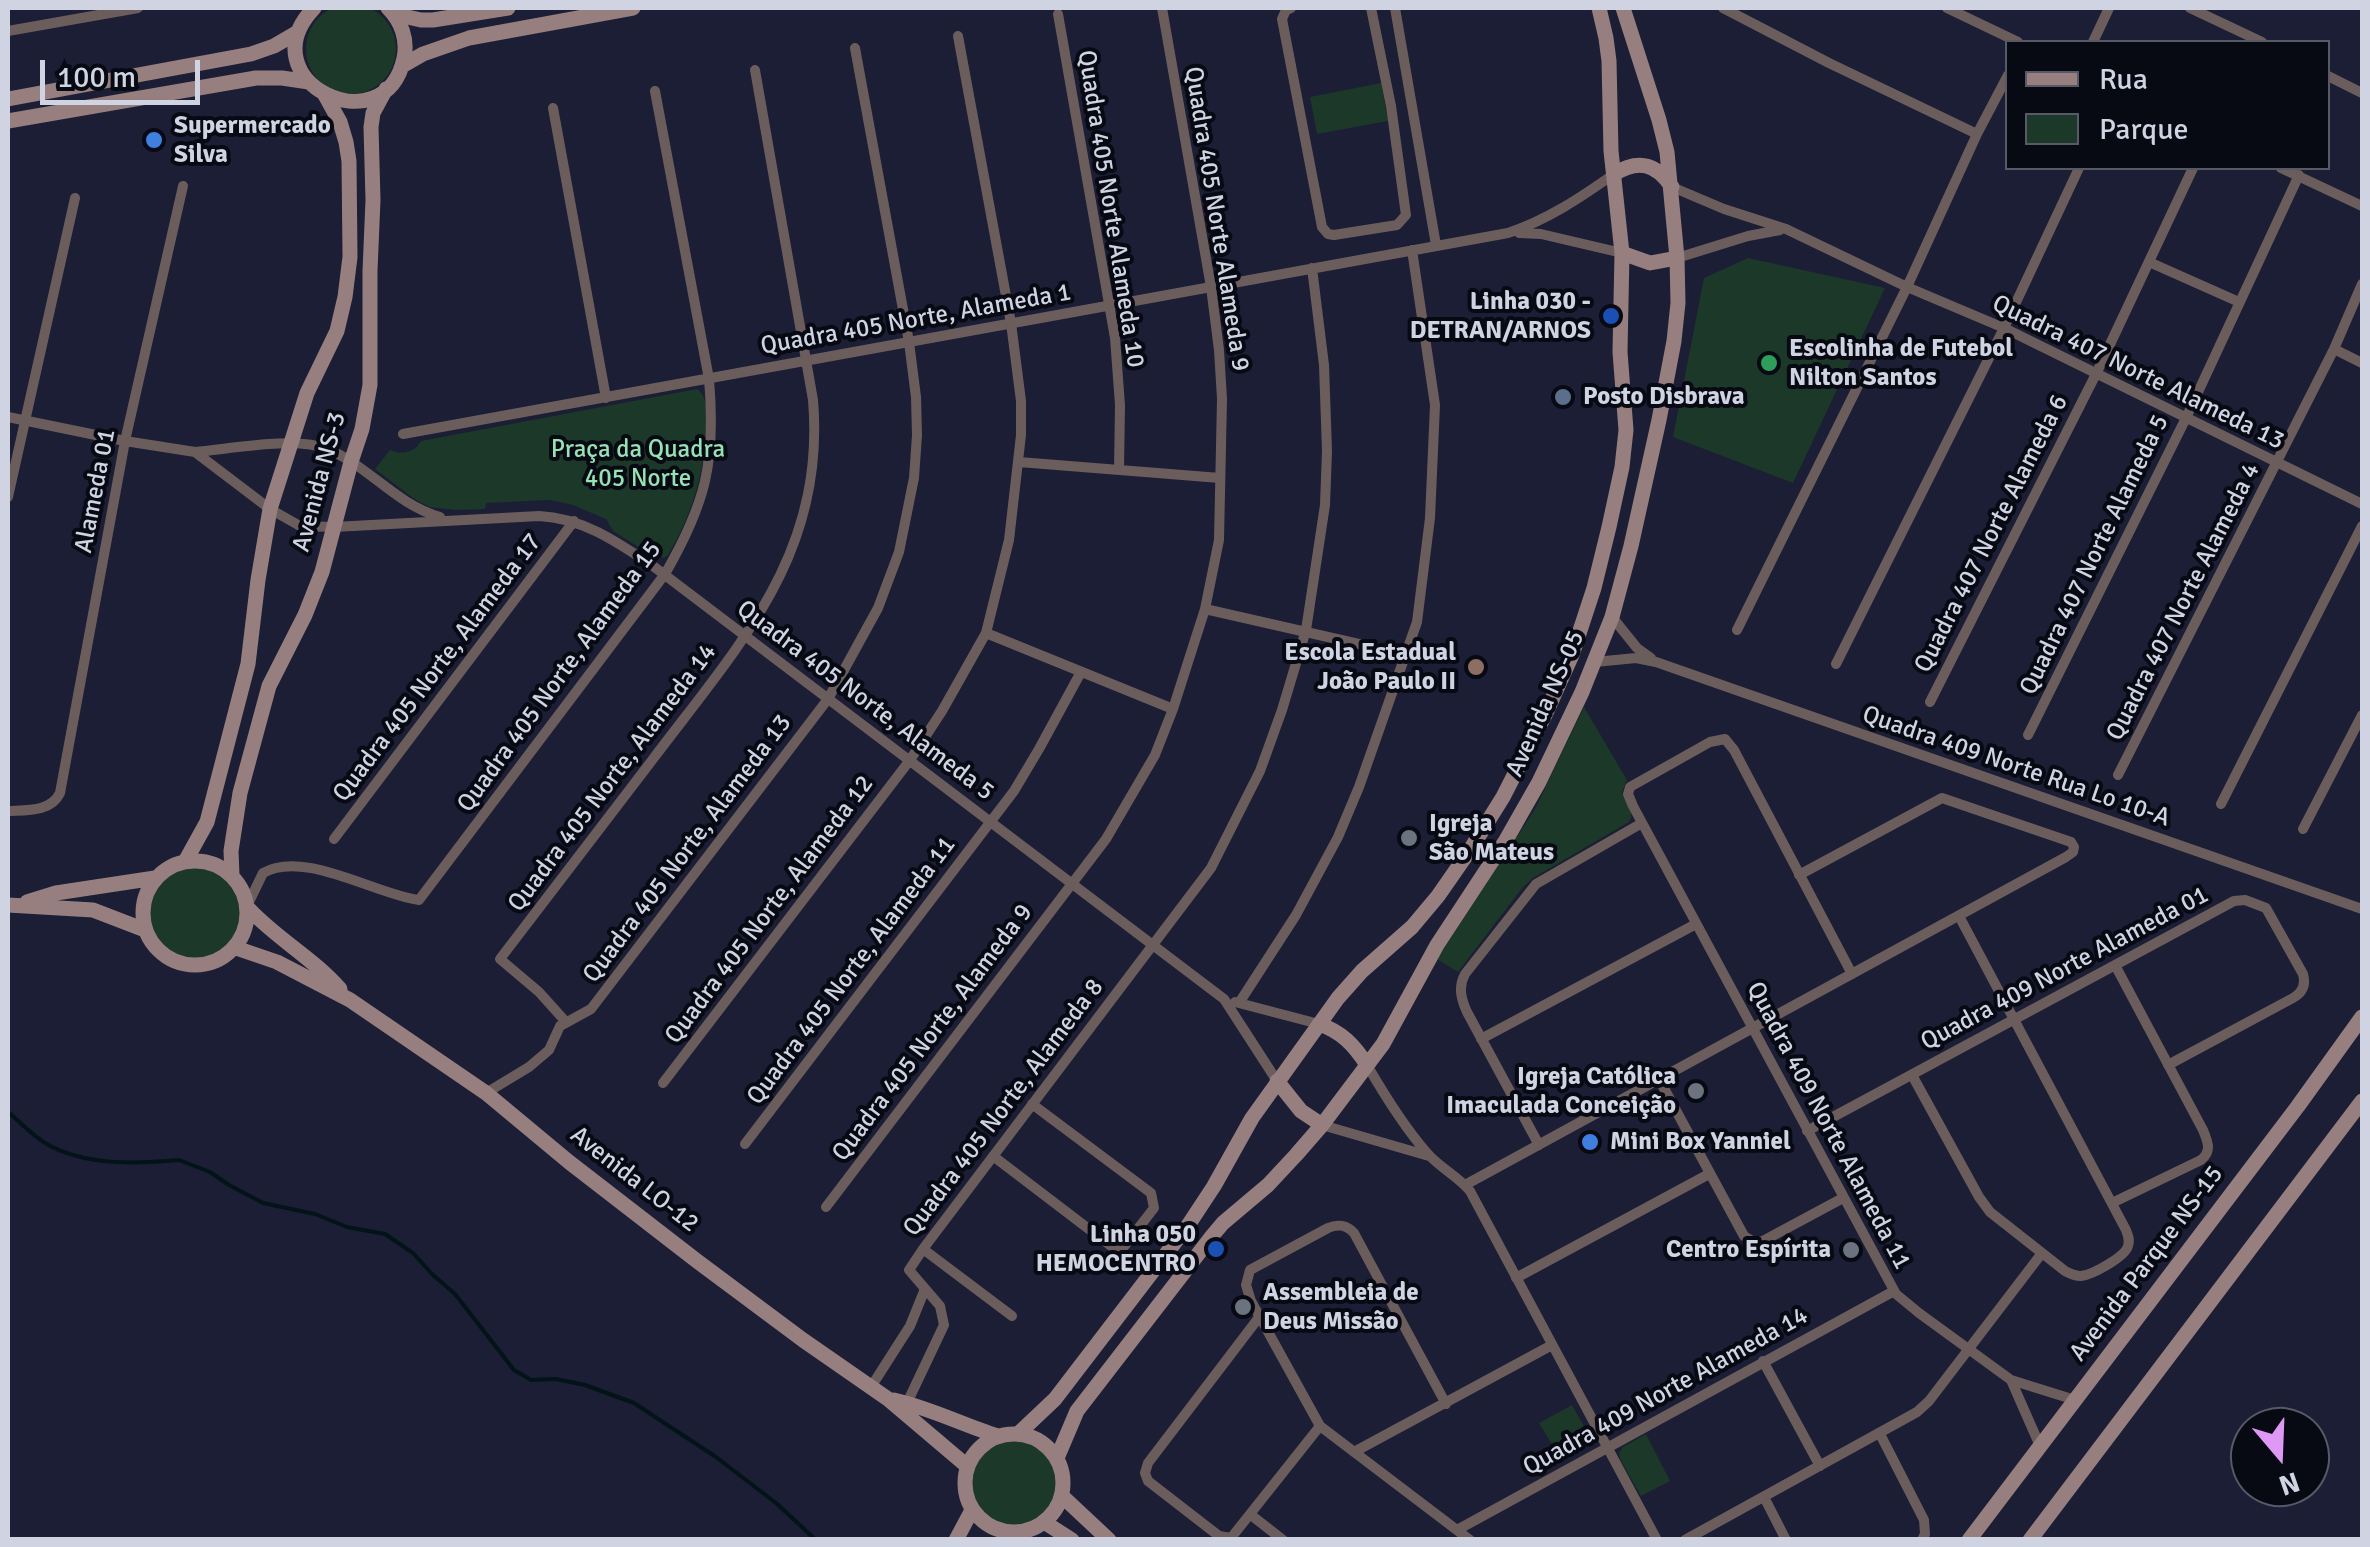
<!DOCTYPE html>
<html>
<head>
<meta charset="utf-8">
<style>
	body { margin:0 }
	#map { position:relative; width:2370px; height:1547px; overflow:hidden; background:#1b1e34; font-family:Signika,sans-serif }
	canvas { display:block }
	.frame { position:absolute; inset:0; border:10px solid #d0d3e2; pointer-events:none }
	.legend { position:absolute; left:2005px; top:40px; width:325px; height:130px; box-sizing:border-box; background:#070913; border:2px solid #575a66; margin:0; padding:12px 18px; list-style:none; font-size:30px; color:#d0d3e2 }
	.legend li { display:flex; align-items:center; gap:20px; height:50px }
	.legend b { width:50px; border:2px solid #575a66 }
	.north { position:absolute; left:2230px; top:1407px; width:100px; height:100px; box-sizing:border-box; background:#070913; border:2px solid #575a66; border-radius:50%; rotate:161deg; font-size:28px; font-weight:700; line-height:40px; text-align:center; color:#d0d3e2 }
	.north::after { content:''; display:block; margin:auto; width:35px; height:45px; background:#dd99f3; clip-path:polygon(50% 0,100% 100%,50% 72%,0 100%) }
	.scale { position:absolute; left:40px; top:60px; width:160px; height:45px; box-sizing:border-box; border:5px solid #d0d3e2; border-top:0; padding-left:12px; font-size:30px; line-height:35px; white-space:nowrap; color:#d0d3e2; -webkit-text-stroke:8px #070913; paint-order:stroke }
</style>
</head>
<body>
<div id="map">
<canvas width="2370" height="1547"></canvas>
<div class="frame"></div>
<ul class="legend">
<li><b style="height:12px;background:#977f7f"></b>Rua</li>
<li><b style="height:28px;background:#1c3828"></b>Parque</li>
</ul>
<div class="north">N</div>
<div class="scale">100 m</div>
</div>
<script>
const c = document.querySelector('canvas').getContext('2d');
c.lineJoin = 'round';
function fill(path, color) {
  c.fillStyle = color;
  c.fill(path, 'evenodd');
}
function trace(path, color, width, dash) {
  c.strokeStyle = color;
  c.lineWidth = width;
  c.lineCap = dash ? 'butt' : 'round';
  c.setLineDash(dash || []);
  c.stroke(path);
}
function label(font, color, halo, rows, align = 'center') {
  c.font = font + ' Signika,sans-serif';
  c.lineWidth = 8;
  c.setLineDash([]);
  c.textBaseline = 'middle';
  c.strokeStyle = halo;
  c.fillStyle = color;
  for (const [text, x, y, turn = 0] of rows) {
    c.save();
    c.translate(x, y);
    c.rotate((+turn || 0) * Math.PI / 180);
    c.textAlign = isNaN(turn) ? turn : align;
    if (halo) c.strokeText(text, 0, 0);
    c.fillText(text, 0, 0);
    c.restore();
  }
}
fill(new Path2D(`
	M306 49a45 45 0 1 1 90 0a45 45 0 1 1-90 0Z
	M1381 83 1388 121 1317 134 1310 97Z
	M1748 258 1885 288 1793 483 1673 437 1704 278Z
	M697 389C708 397 707 412 706 425 705 472 692 515 668 555L664 558 653 556 613 531 606 519 573 505 550 500 486 503 485 509 456 510 429 507 413 498 375 469 390 450C402 455 414 453 421 441Z
	M1584 707 1627 780 1622 792C1625 802 1636 812 1629 822L1533 878 1523 887 1458 972 1437 959 1535 809Z
	M147 913a47 47 0 1 1 94 0a47 47 0 1 1-94 0Z
	M1572 1405 1593 1442 1562 1461 1539 1423Z
	M1646 1434 1670 1481 1641 1496 1620 1459 1619 1453 1623 1447Z
	M970 1483a44 44 0 1 1 88 0a44 44 0 1 1-88 0Z`), '#1c3828');
trace(new Path2D(`
	M8 1112C20 1122 32 1135 45 1143 84 1166 135 1164 179 1160L210 1172 229 1185 263 1203 315 1214 347 1227 385 1234 413 1253 432 1274 455 1294 514 1370 531 1380 556 1379 585 1385 634 1403 716 1457 776 1503 816 1540`), '#021418', 4);
trace(new Path2D(`
	M1291 8 1286 10 1282 19 1322 227 1328 234 1334 235 1397 225 1406 215 1391 106 1371 8
	M1395 8 1436 245
	M1723 8 1829 63 1977 134
	M1947 8 2018 42
	M2190 8 2262 42
	M1058 14 1115 338 1120 405 1119 470
	M8 31 138 8
	M2093 42 2109 8
	M2328 76 2362 93
	M553 108 606 398
	M2281 168 2362 206
	M1672 187 1724 209 1786 229 1907 287 2004 328 2362 504
	M1519 233 1541 234 1622 253
	M1677 258 1748 236 1780 230
	M2149 262 2239 302
	M2334 349 2362 363
	M8 417 125 441 195 452 270 509 300 526 334 527 539 516C583 518 617 542 653 566L1224 999 1277 1081
	M403 434 1508 233C1547 220 1580 198 1614 174
	M195 452C230 449 296 436 327 449 368 465 395 504 440 517
	M1019 462 1220 478
	M8 497 75 198
	M1205 609 1407 655
	M1612 617 1637 648 1651 658
	M1737 630 1907 287 1977 134 2008 75
	M986 633 1173 709
	M1595 662 1636 658 1656 662 2362 909
	M1836 664 2004 328 2079 168
	M1930 702 2097 372 2193 168
	M2028 735 2186 418 2299 175
	M2118 775 2334 349 2362 284
	M2221 804 2362 526
	M8 811C27 810 51 812 60 793L125 441 183 186
	M2303 829 2362 715
	M334 839 574 521
	M247 906 263 873C303 849 377 895 419 900L665 574C706 503 716 462 709 379L655 91
	M1852 974 1734 750 1725 739 1710 742 1630 787 1628 794 1633 806 1896 1294 1919 1313 2011 1380 2075 1400
	M1235 1002 1319 1024
	M1239 1003 1296 915 1338 837 1359 787 1417 622 1430 518 1435 405 1412 250
	M566 1022 539 992 500 959C551 892 602 825 653 759 739 645 826 554 813 400L755 70
	M1481 1039 1696 924
	M1367 1065C1385 1096 1404 1127 1427 1153 1440 1168 1458 1176 1470 1191L1657 1540
	M1912 1075 1979 1197 1990 1212 2065 1271C2071 1274 2074 1276 2081 1276 2092 1275 2125 1257 2128 1246 2130 1240 2128 1235 2126 1230L1959 916
	M1659 1079 1744 1236 1754 1242 1763 1241 1843 1198
	M663 1083 910 760 942 711 986 633 1009 540 1021 435V401L1011 323 958 36
	M486 1093 529 1067 549 1050 560 1026 591 1009 828 699 878 608 899 552 914 478 917 435 916 397 909 342 855 48
	M1322 1125 1429 1156
	M1807 1131 2234 901 2245 900 2266 908 2303 974C2306 985 2302 993 2293 998L2168 1065
	M745 1144 1014 791 1039 749 1081 672
	M1539 1145 1467 1012C1461 999 1458 987 1465 974L1536 884 1642 823
	M993 1156 1115 1249 1123 1248 1154 1208 1151 1193 1032 1104
	M1465 1185 2066 857 2073 852 2074 847 2071 842 1942 798 1799 875
	M2112 1203 2201 1160C2212 1151 2208 1142 2203 1130L2115 965
	M826 1207 1106 839 1155 755 1173 709 1205 609 1219 540 1222 399 1219 350 1211 287 1162 8
	M923 1249 1012 1316
	M1516 1278 1709 1174
	M1260 1316 1148 1463 1145 1473 1148 1481 1219 1536 1231 1538 1320 1426
	M1763 1361 1820 1466
	M2011 1380 2040 1446
	M871 1387 910 1326 925 1289
	M907 1403 944 1325 940 1306 909 1270 923 1249 1211 868 1260 771 1282 710 1306 630 1325 505 1327 451 1324 365 1312 268
	M1446 1404 1354 1233C1347 1225 1337 1224 1328 1228L1250 1270 1246 1285 1251 1301 1320 1426 1470 1540
	M1880 1434 1924 1520 1925 1534 1922 1540
	M1354 1452 1552 1345
	M1764 1497 1786 1540
	M1251 1515 1283 1540
	M1457 1530 1894 1291
	M1685 1540 1917 1412 1929 1401 2042 1253`), '#6c5d5d', 10);
trace(new Path2D(`
	M314 8C245 81 385 148 404 58 408 39 401 21 388 8
	M394 14 421 20H433L508 8
	M402 66 423 54 469 38 633 8
	M8 99 251 54 274 46 298 32
	M8 121 256 78H282L309 82
	M1614 174C1638 159 1656 163 1672 187
	M1622 253 1650 263 1677 258
	M186 860 207 822 248 664 258 580 270 509 307 393 337 331 345 297 350 257 349 161 346 142 340 122 325 95
	M143 913a52 52 0 1 1 104 0a52 52 0 1 1-104 0Z
	M232 875 231 851 240 793 269 686 305 615 322 572 351 462 362 429 370 385V271L373 200 371 127 373 113 386 89
	M27 902 56 893 155 878
	M8 905 93 910 145 930
	M249 909C277 939 313 958 340 989
	M236 948 277 962 350 1000 486 1093 569 1162 697 1261 803 1340 888 1399 967 1466
	M1319 1024C1342 1032 1354 1045 1367 1065
	M1277 1081 1301 1111 1322 1125
	M894 1400C930 1408 963 1425 998 1436
	M965 1483a49 49 0 1 1 98 0a49 49 0 1 1-98 0Z
	M1018 1434 1055 1399 1189 1224 1214 1186 1252 1118 1338 998 1362 971 1412 927 1438 896 1470 850 1503 797 1546 713 1572 655 1594 588 1609 527 1622 467 1626 430 1620 352 1622 253 1611 151 1609 61 1606 38 1599 8
	M1057 1458 1077 1411 1212 1236 1223 1223 1268 1185 1296 1155 1322 1125 1383 1044 1437 945 1506 840 1539 782 1582 692 1612 617 1631 546 1659 420 1674 341 1678 303 1677 258 1667 152 1659 120 1623 8
	M1062 1496 1109 1540
	M1044 1522 1072 1540
	M956 1540 972 1510
	M1969 1540 2298 1106 2362 1017
	M2030 1540 2362 1101`), '#977f7f', 15);
for (const [x, y, r, color] of [
	[154,140,10,"#3f7fe0"],
	[1611,316,10,"#1a4fb4"],
	[1769,363,10,"#2e9e5b"],
	[1563,397,10,"#5c6f8a"],
	[1476,667,10,"#8d6e63"],
	[1409,838,10,"#6b7280"],
	[1696,1091,10,"#6b7280"],
	[1590,1142,10,"#3f7fe0"],
	[1216,1249,10,"#1a4fb4"],
	[1851,1250,10,"#6b7280"],
	[1243,1307,10,"#6b7280"]
]) {
  const dot = new Path2D();
  dot.arc(x, y, r, 0, 2 * Math.PI);
  c.fillStyle = color;
  c.fill(dot);
  trace(dot, '#070913', 4);
}
label('bold 25px', '#d0d3e2', '#070913', [
	["Supermercado",174,126],
	["Silva",174,155],
	["Linha 030 -",1591,302,"right"],
	["DETRAN/ARNOS",1591,331,"right"],
	["Escolinha de Futebol",1789,349],
	["Nilton Santos",1789,378],
	["Posto Disbrava",1583,397],
	["Escola Estadual",1456,653,"right"],
	["João Paulo II",1456,682,"right"],
	["Igreja",1429,824],
	["São Mateus",1429,853],
	["Igreja Católica",1676,1077,"right"],
	["Imaculada Conceição",1676,1106,"right"],
	["Mini Box Yanniel",1610,1142],
	["Linha 050",1196,1235,"right"],
	["HEMOCENTRO",1196,1264,"right"],
	["Centro Espírita",1831,1250,"right"],
	["Assembleia de",1263,1293],
	["Deus Missão",1263,1322]
], 'left');
label('25px', '#d0d3e2', '#070913', [
	["Quadra 405 Norte Alameda 10",1110,209,81],
	["Quadra 405 Norte Alameda 9",1216,219,81],
	["Quadra 405 Norte, Alameda 1",916,320,-10],
	["Quadra 407 Norte Alameda 13",2138,373,26],
	["Avenida NS-3",320,482,-75],
	["Alameda 01",96,491,-79],
	["Quadra 407 Norte Alameda 6",1992,534,-63],
	["Quadra 407 Norte Alameda 5",2095,555,-64],
	["Quadra 407 Norte Alameda 4",2184,602,-63],
	["Quadra 405 Norte, Alameda 17",438,668,-53],
	["Quadra 405 Norte, Alameda 15",560,677,-54],
	["Quadra 405 Norte, Alameda 5",865,701,37],
	["Avenida NS-05",1546,704,-66],
	["Quadra 409 Norte Rua Lo 10-A",2016,767,19],
	["Quadra 405 Norte, Alameda 14",613,778,-53],
	["Quadra 405 Norte, Alameda 13",688,849,-53],
	["Quadra 405 Norte, Alameda 12",770,910,-53],
	["Quadra 409 Norte Alameda 01",2065,969,-28],
	["Quadra 405 Norte, Alameda 11",852,971,-53],
	["Quadra 405 Norte, Alameda 9",933,1033,-53],
	["Quadra 405 Norte, Alameda 8",1004,1108,-53],
	["Quadra 409 Norte Alameda 11",1828,1126,62],
	["Avenida LO-12",634,1180,38],
	["Avenida Parque NS-15",2147,1264,-53],
	["Quadra 409 Norte Alameda 14",1666,1392,-29]
]);
label('25px', '#97e2b4', '#070913', [
	["Praça da Quadra",638,450],
	["405 Norte",638,479]
]);
</script>
</body>
</html>
